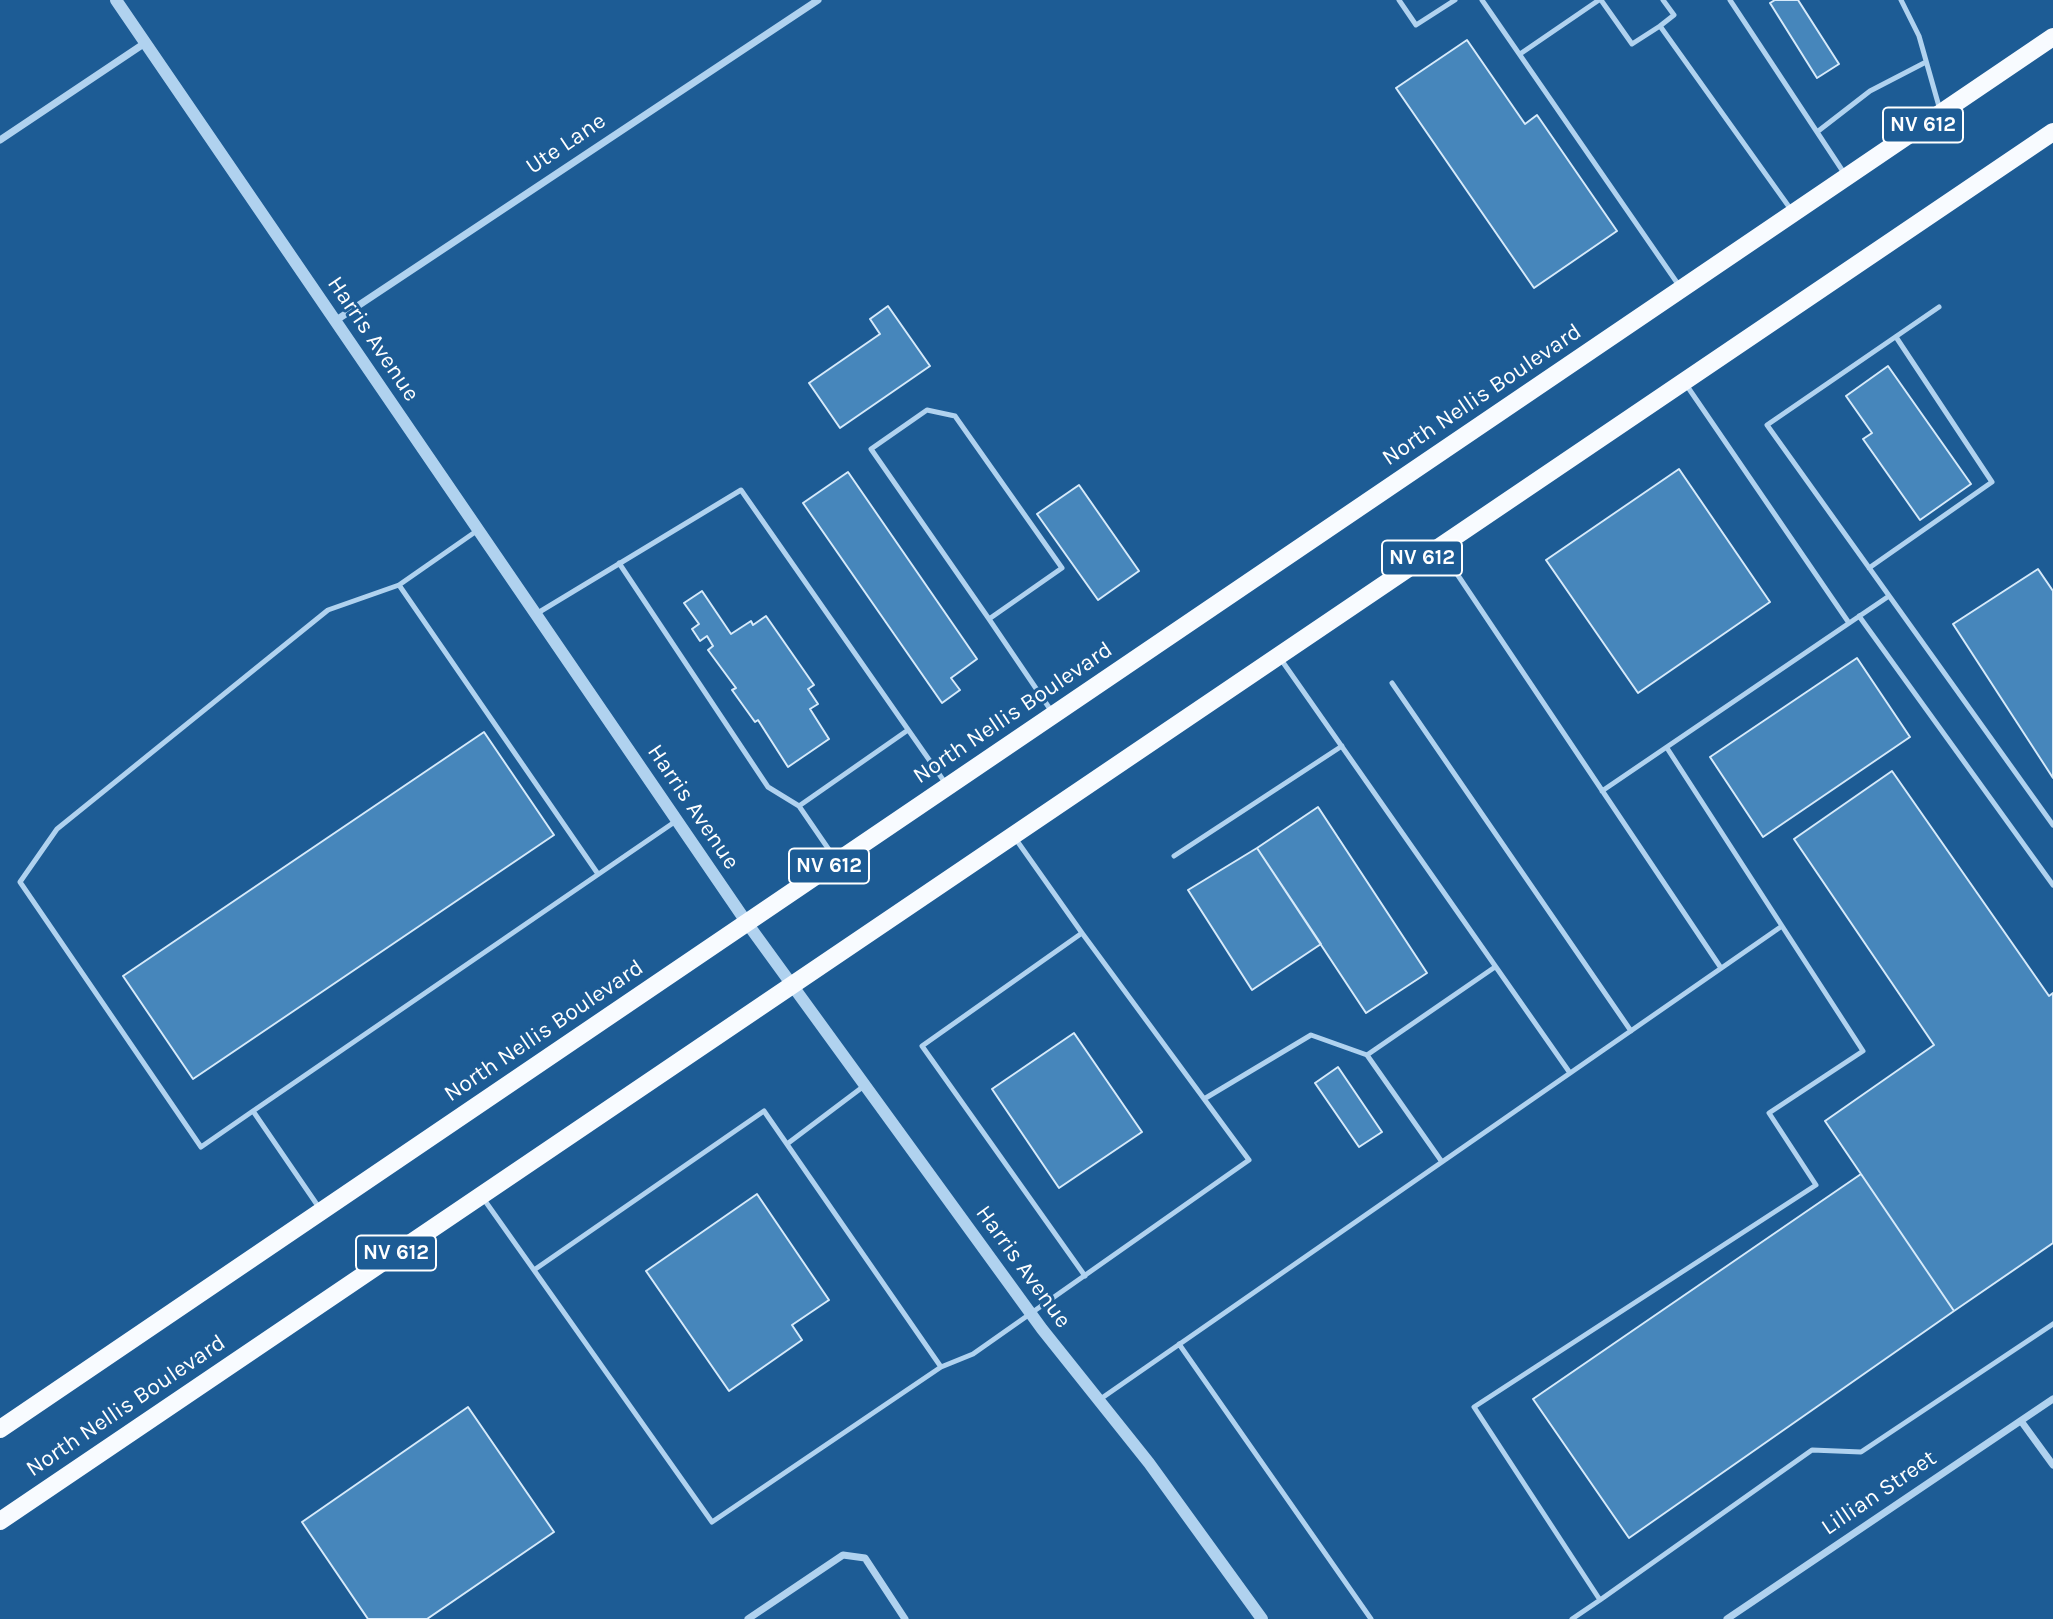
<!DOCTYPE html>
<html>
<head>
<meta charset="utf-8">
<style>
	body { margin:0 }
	canvas { display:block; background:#1d5c95 }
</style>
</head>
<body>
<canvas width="2053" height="1619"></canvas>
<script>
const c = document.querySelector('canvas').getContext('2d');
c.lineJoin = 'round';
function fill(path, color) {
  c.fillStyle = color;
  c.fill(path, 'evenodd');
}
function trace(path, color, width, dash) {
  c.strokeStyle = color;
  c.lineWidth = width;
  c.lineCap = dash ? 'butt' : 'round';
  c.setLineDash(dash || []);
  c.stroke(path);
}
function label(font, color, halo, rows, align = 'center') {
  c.font = font + ' Karla,sans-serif';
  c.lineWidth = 6;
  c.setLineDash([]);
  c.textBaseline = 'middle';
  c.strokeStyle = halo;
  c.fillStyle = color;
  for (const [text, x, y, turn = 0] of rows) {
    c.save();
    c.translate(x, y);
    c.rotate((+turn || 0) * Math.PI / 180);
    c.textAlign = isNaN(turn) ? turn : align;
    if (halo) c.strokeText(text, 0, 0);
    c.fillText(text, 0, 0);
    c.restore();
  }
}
const building = new Path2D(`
	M1775 0H1798L1839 64 1817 78 1770 3Z
	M1467 40 1525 124 1537 115 1617 231 1534 288 1396 88Z
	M888 306 930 366 840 428 809 383 880 334 870 319Z
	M1888 366 1971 484 1920 520 1863 439 1872 433 1846 396Z
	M1679 469 1770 602 1638 693 1546 560Z
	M848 472 977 659 951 678 960 690 942 703 803 503Z
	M1079 485 1139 571 1098 600 1037 514Z
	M2038 569 2053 591V778L1953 624Z
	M702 591 731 634 751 621 753 625 766 616 814 685 808 689 818 704 810 709 829 739 788 767 758 720 755 722 732 690 736 688 708 650 713 646 707 636 700 641 692 629 699 624 684 603Z
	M1857 658 1910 737 1763 837 1710 757Z
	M484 732 554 835 193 1079 123 976Z
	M1892 771 2049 996 2053 993V1243L1954 1311 1825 1121 1934 1045 1794 839Z
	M1318 807 1427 973 1366 1013 1257 848Z
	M1257 848 1321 944 1252 990 1188 890Z
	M1074 1033 1142 1132 1059 1188 992 1089Z
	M1338 1067 1382 1132 1359 1147 1315 1083Z
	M1861 1174 1954 1311 1629 1538 1533 1399Z
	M757 1194 829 1300 792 1325 802 1340 729 1391 646 1271Z
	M468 1407 554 1532 427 1619H368L302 1522Z`);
fill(building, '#4686bb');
trace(building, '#d6eafa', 2);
trace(new Path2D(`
	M1399 0 1416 25 1455 0
	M1482 0 1680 287
	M1601 0 1632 44 1660 26 1792 211
	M1730 0 1846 176
	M1901 0 1919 36 1940 110
	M1660 26 1674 15 1663 0
	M1520 54 1599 0
	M1817 132 1870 91 1926 62
	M1939 307 1767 425 2053 825
	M1685 383 1849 623
	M1441 550 1721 968
	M619 563 768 787 799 806 836 860
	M1869 568 1992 482 1896 337
	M399 585 598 874
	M536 614 741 490 946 784
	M1859 616 2053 885
	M989 619 871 449 927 410 955 416 1062 568 989 619 1052 712
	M1280 658 1570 1073
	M1392 683 1631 1031
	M1602 791 1889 596
	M799 806 908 730
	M1015 838 1082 933
	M1174 856 1342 746
	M1204 1099 1311 1035 1367 1055
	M253 1111 201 1147 20 882 57 829 328 610 399 585 478 530
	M787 1144 864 1086
	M1442 1162 1367 1055 1495 967
	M483 1198 712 1522 941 1367 973 1354 1249 1160 1082 933 922 1046 1085 1276
	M320 1209 253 1111 676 821
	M534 1270 764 1111 941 1367
	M1179 1344 1371 1619
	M1099 1400 1782 926 1667 748
	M1600 1600 1812 1450 1861 1452 2053 1324
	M1572 1619 1600 1600 1474 1407 1816 1185 1769 1113 1863 1051 1782 926`), '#b0d2ef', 5);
trace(new Path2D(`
	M0 140 145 43
	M335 321 818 0
	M2021 1421 2053 1465
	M748 1619 843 1555 865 1558 905 1619
	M1727 1619 2053 1399`), '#b0d2ef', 7);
trace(new Path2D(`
	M116 0 747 923 1042 1329 1149 1463 1262 1619`), '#b0d2ef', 12);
trace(new Path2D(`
	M0 1429 2053 37
	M0 1521 2053 132`), '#f8fbff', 18);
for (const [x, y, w] of [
	[1923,125,80],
	[1422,558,80],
	[829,866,80],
	[396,1253,80]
]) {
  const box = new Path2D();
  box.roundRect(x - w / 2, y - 17.5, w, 35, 5);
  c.fillStyle = '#1d5c95';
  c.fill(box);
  trace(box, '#fff', 2);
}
label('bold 21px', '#fff', null, [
	["NV 612",1923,125],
	["NV 612",1422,558],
	["NV 612",829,866],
	["NV 612",396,1253]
]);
label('23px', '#fff', '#1d5c95', [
	["Ute Lane",566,144,-34],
	["Harris Avenue",373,339,56],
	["North Nellis Boulevard",1482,395,-34],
	["North Nellis Boulevard",1013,713,-34],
	["Harris Avenue",693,807,56],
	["North Nellis Boulevard",544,1031,-34],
	["Harris Avenue",1023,1267,54],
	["North Nellis Boulevard",126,1406,-34],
	["Lillian Street",1879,1493,-34]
]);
</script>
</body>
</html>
